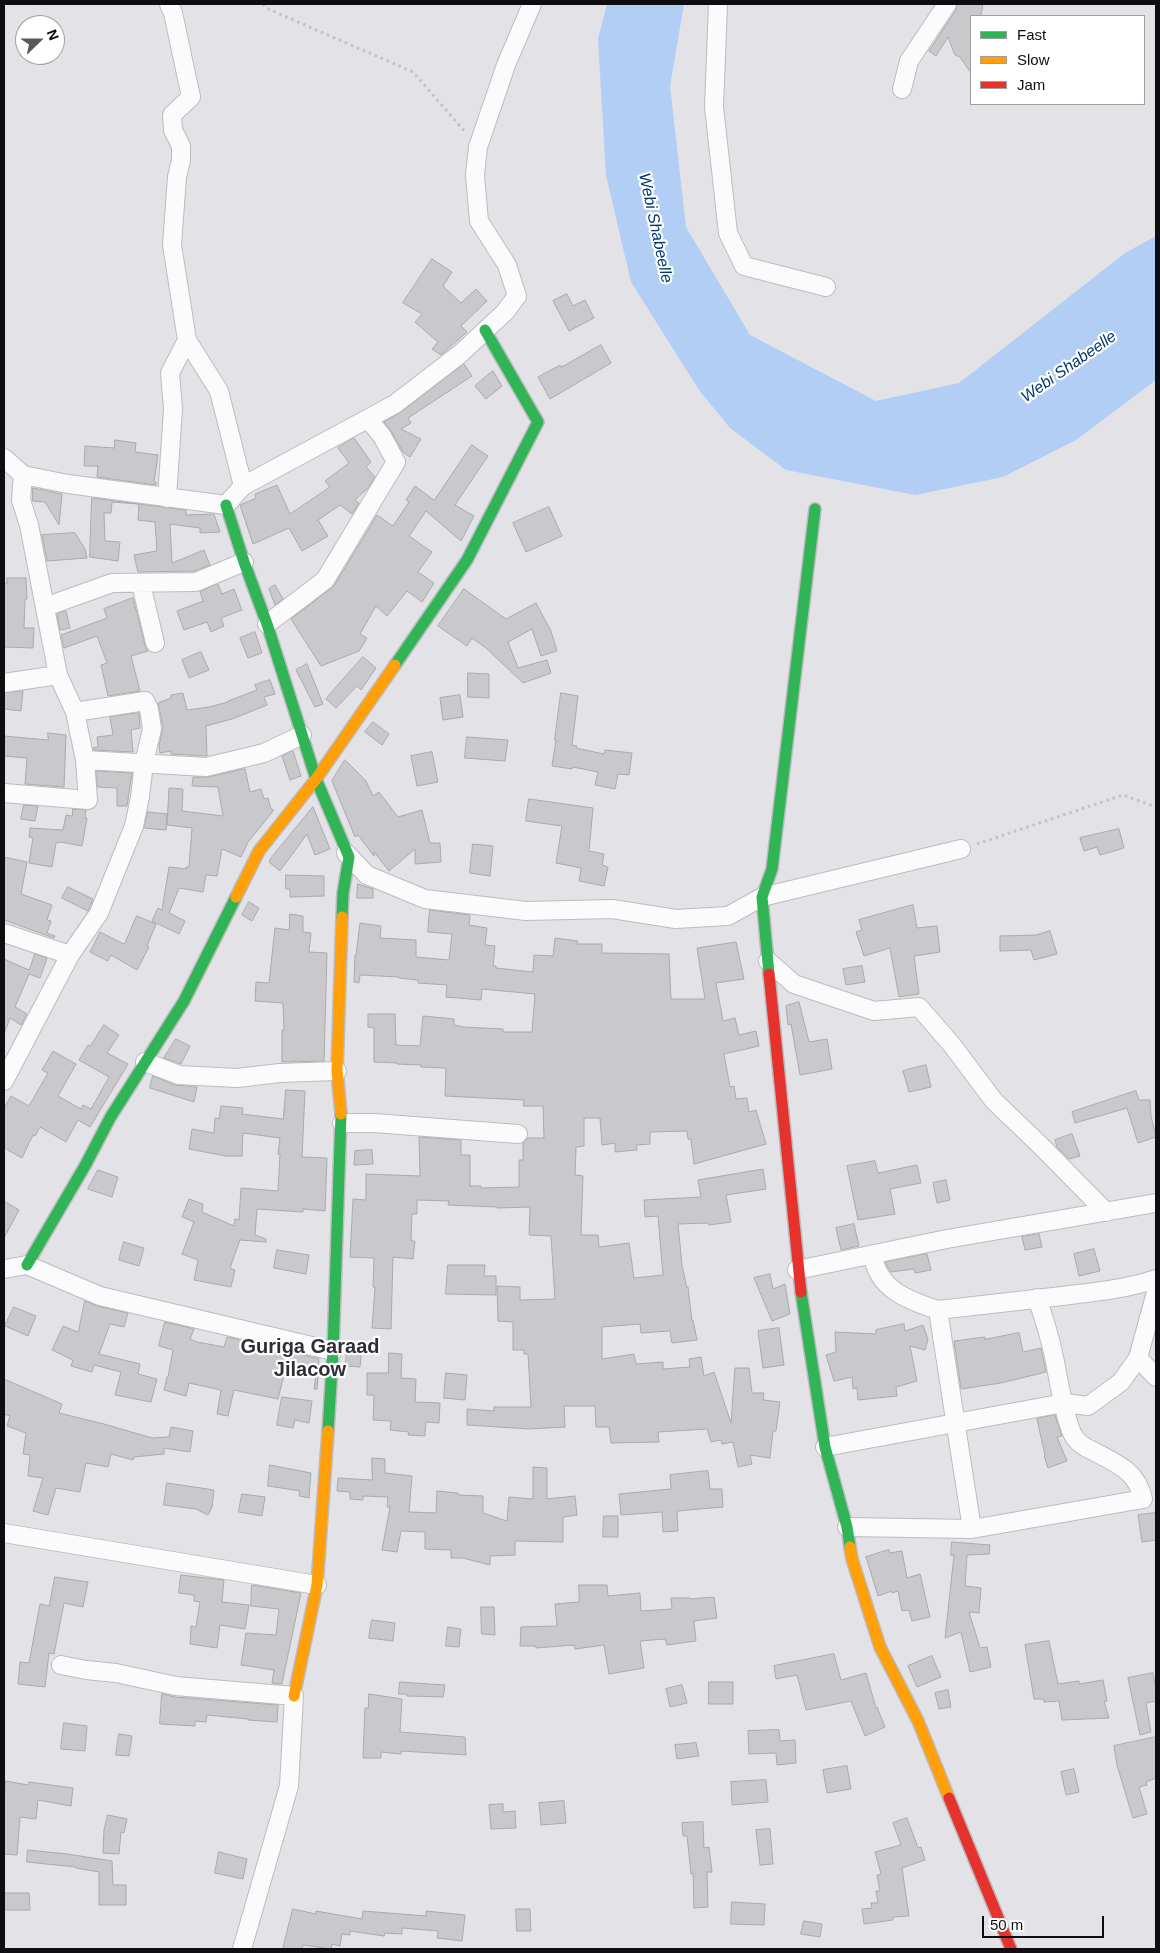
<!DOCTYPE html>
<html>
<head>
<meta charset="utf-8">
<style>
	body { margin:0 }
	#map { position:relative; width:1160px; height:1953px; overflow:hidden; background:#e2e2e7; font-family:Helvetica,sans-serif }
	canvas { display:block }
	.frame { position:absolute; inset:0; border:5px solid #0e0e12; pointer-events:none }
	.legend { position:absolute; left:970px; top:15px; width:175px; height:90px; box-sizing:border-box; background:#fff; border:1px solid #9f9fa0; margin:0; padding:6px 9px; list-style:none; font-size:15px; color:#0e0e12 }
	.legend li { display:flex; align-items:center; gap:10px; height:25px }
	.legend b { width:25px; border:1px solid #9f9fa0 }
	.north { position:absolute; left:15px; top:15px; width:50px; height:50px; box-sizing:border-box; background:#fff; border:1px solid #9f9fa0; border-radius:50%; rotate:68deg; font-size:14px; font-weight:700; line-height:20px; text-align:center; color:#0e0e12 }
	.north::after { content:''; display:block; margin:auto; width:18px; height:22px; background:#58585d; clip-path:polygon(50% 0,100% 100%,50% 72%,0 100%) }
	.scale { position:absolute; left:982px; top:1916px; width:122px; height:22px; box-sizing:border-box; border:2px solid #0e0e12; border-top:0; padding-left:6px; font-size:15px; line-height:18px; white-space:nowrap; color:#0e0e12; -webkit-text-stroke:4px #fff; paint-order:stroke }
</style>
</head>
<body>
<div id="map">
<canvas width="1160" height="1953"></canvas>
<div class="frame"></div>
<ul class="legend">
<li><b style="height:6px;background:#30b455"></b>Fast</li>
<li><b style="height:6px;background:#ff9f0a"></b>Slow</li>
<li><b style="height:6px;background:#e5322d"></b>Jam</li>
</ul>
<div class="north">N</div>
<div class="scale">50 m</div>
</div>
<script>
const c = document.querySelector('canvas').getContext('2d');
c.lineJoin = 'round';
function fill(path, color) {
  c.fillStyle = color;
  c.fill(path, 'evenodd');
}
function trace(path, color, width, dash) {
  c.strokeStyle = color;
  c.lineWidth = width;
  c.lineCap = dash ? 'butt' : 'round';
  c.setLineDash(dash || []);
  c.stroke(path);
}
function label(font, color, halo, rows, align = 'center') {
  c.font = font + ' Helvetica,sans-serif';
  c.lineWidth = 4.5;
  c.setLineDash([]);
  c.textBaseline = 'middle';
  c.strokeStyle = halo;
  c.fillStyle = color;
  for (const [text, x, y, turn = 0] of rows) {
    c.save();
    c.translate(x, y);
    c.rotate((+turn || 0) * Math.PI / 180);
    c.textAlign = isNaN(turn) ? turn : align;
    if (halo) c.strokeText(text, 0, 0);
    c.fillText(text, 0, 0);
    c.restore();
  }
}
fill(new Path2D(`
	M607 4H684L670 86 686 227 750 335 876 401 959 383 1125 253 1156 236V380L1076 440 1003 477 915 495 786 470 730 428 699 390 631 282 606 175 598 39Z`), '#b2cef4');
const building = new Path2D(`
	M957 4H983L981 16H971V73L960 57 955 55 948 37 936 56 929 51 956 10Z
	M432 259 452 272 443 286 461 303 476 289 487 301 461 326 467 332 441 355 432 349 438 342 415 322 422 314 403 303Z
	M567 294 573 306 585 300 594 318 569 331 553 301Z
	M601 345 611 363 550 399 538 377 560 365 561 367Z
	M464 364 472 376 408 418 411 423 401 429 421 439 410 457 403 452 391 431 384 422 401 412Z
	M493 371 502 386 486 399 475 386Z
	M354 438 371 462 366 467 375 477 367 489 355 500 359 503 352 514 340 505 318 520 328 536 302 551 289 528 253 544 240 505 256 498 255 494 277 485 290 514 330 487 325 481 349 463 338 448Z
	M115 440 136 443 135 452 158 455 154 482H156V485L97 477 98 466H84L85 446 114 448Z
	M472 445 488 456 455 505 474 516 461 541 426 511 409 536 432 552 418 572 434 583 422 602 407 591 387 616 376 606 360 634 367 638 359 651 321 666 291 619 334 586 377 515 393 526 409 502 406 500 415 486 434 500Z
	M33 488 62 494 59 525 45 502 33 501Z
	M92 498 186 510V515L214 514 220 532 200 533V528L170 524 172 563 204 550 210 565 194 571 138 572 134 555 157 551 155 522 138 520 139 504 112 502 111 513H104L105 541 120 542 118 561 90 557Z
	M549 507 562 536 526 552 513 523Z
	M75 533 85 549 87 558 47 561 42 535Z
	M7 578H26L27 599H25L24 628H34L33 648 4 647V583H7Z
	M218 584 222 594 234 589 242 610 221 618 224 626 211 632 207 622 184 630 177 611 203 601 200 592Z
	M275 585 283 599 275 605 269 589Z
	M464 589 506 619 536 603 551 631 557 651 541 656 532 629 508 642 518 668 547 660 551 673 523 683 486 648 472 638 467 646 438 626Z
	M133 598 145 645 148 651 131 656 140 691 108 696 101 665 107 663 97 636 64 648 61 635 107 618 104 609Z
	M66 611 70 628 60 630 57 614Z
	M255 632 262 653 248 658 240 638Z
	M201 652 209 670 189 678 182 660Z
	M363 657 376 668 361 690 357 686 336 708 326 699Z
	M307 664 323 704 315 707 296 670Z
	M468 673 489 674V698L468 697Z
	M270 680 275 694 264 697 267 705 232 719 206 726 207 756 171 754V751L160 753 159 746 163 727 158 703 171 698V695L183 693 187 710 209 707 228 702V701L257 690 255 685Z
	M23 691 21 711 4 709V693Z
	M561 693 578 696 572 745 577 746 576 748 604 754 605 750 632 753 629 775 618 774 615 789 595 785 598 772 573 767 572 769 552 766 556 740H555Z
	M460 695 463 717 443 720 440 698Z
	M139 713 140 728 131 730 133 752 94 750 93 748 98 747 97 737 113 735 110 717Z
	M373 722 389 734 382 745 365 732Z
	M48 733 66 735 64 787 25 784 27 758 4 756V736L48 740Z
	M467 737 508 740 505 761 465 758Z
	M293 751 301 776 290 780 282 756Z
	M432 752 438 782 417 786 411 756Z
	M345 760 366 781 373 796 379 792 398 817 422 810 430 843H440L441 862 415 864V849L389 871 374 852V856L358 835 355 837 332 781Z
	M245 769 250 792 261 789 264 799 268 798 271 809 274 810 248 842 241 857 222 849 217 876 206 875 203 892 179 888 169 913 185 921 179 934 152 921 158 908 162 910 169 867 186 869V867H189L192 828 167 825 169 788 183 789 182 811 223 816 218 787 192 786 193 777H208Z
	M96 771 132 773 127 806H117V788L98 787Z
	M529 799 593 808 589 851 604 854 602 865 608 867 604 886 579 881 581 868 556 863 562 826 526 821Z
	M24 805 38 806 35 821 21 819Z
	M313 807 330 849 315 855 307 834 280 871 269 862 271 858Z
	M73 809 86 810 85 818H87L82 846 61 842 56 843 52 867 29 863 33 838 29 837 30 828 63 830 66 815 72 816Z
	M148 812 167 814 166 830 144 828Z
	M1119 829 1124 848 1100 855 1097 847 1084 851 1080 838Z
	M473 844 493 846 490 876 470 873Z
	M4 857 27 862 21 894 52 905 47 920 51 921 47 933 55 936 54 938 4 920Z
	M286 875 324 876V896L290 897V889H286Z
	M358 884 373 889V898H357Z
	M68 887 93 899 88 911 62 898Z
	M249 902 259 908 252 921 242 915Z
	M913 905 917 928 937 926 940 952 914 956 919 994 899 997 890 948 864 956 856 932 862 930 859 920Z
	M430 910 470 915 469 925 487 928 485 945 495 946 493 966H496V968L533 972 534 955 553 956 555 938 578 941 577 944H602V953L669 954 671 999H705L697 948 736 942 744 979 716 983 723 1021 735 1018 739 1035 756 1031 759 1046 724 1054 730 1087 734 1086 736 1099 747 1098 749 1112 756 1110 766 1144 694 1164 691 1139H688L687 1131 650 1132V1144L636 1145 637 1150 615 1152V1143L602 1145 600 1118H584V1146L576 1147 575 1175 583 1176 581 1235H598L599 1247 629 1243 634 1278 663 1275 658 1216 645 1217 644 1200 701 1197 698 1180 763 1169 766 1189 726 1195 731 1222 709 1225 708 1223 678 1224 682 1265 687 1288 688 1287 692 1321 693 1320 697 1340 672 1343 670 1331 641 1333 640 1324 602 1327V1359L634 1354 636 1364 663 1362V1369L690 1367 689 1359 701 1357 704 1376 714 1372 731 1423 735 1368H749L752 1393H764L763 1400 780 1402 776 1431H773L770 1458 750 1455 752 1464 738 1467 733 1442 722 1444 721 1440 711 1442 707 1429 658 1432 659 1442 611 1443 609 1427H596L595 1406H564L565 1427 529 1429 467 1425V1409L494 1411V1407H531L528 1354H524V1350H513V1322L498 1321 497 1286 520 1287V1300L555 1299 551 1236 529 1235 530 1207 497 1208V1207L448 1205 449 1201 417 1200V1214H412L411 1241H415L413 1259 393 1257 391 1329 372 1328 375 1287H373L374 1258 350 1257 353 1199 366 1200V1174L420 1176 419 1137 461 1140V1155H470V1186H481V1188L519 1187V1160H523V1143L528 1138H544L543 1106H523L524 1100 445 1096 446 1068 421 1067V1065L397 1064V1063L374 1062V1028L368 1027V1014H395L396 1045 420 1046 423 1016 454 1019V1025L463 1027 503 1029V1032H532L535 994 482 989 481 1000 446 997 447 985 418 983V980L399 978V977L360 975 359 983 354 982 355 955H356L360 923 381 926 380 938 416 940V957L449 960 452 934 428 932Z
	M290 914 303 916V932L311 933 309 952 327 953 324 1061 282 1062V1030H284L283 1003 255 1001 256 982 269 983 275 928 289 930Z
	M137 916 156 924 147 946 149 947 137 970 111 955 108 961 90 952 100 932 124 944Z
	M1050 931 1057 954 1034 960 1031 950 1000 951V936L1036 935Z
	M35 954 47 958 40 978 29 974 15 1007 27 1014 21 1025 10 1018 4 1034V959L29 970Z
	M862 966 865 982 846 985 843 969Z
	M799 1002 809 1042 827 1039 832 1069 800 1075 791 1024 788 1025 786 1006Z
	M104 1025 119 1035 107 1053 128 1064 90 1127 78 1120 66 1142 40 1127 35 1136 33 1135 22 1158 4 1148V1108L11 1096 29 1106 48 1073 42 1070 53 1051 76 1064 58 1096 81 1109 83 1105 91 1109 109 1077 79 1060 88 1045 90 1046Z
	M176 1039 190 1046 181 1064 164 1058Z
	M926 1065 931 1087 909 1092 903 1071Z
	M153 1076 175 1085 197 1087 194 1102 150 1088Z
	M286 1090 305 1091 302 1157 327 1158 325 1211 303 1209V1212L257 1209 255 1235 266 1239V1242L240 1240 230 1268 235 1270 231 1287 194 1280 198 1260 182 1254 194 1222 182 1217 189 1199 203 1204 202 1212 234 1226 235 1219 239 1220 241 1188 278 1191 280 1154H278L280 1138 243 1133 242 1156H226L189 1149 192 1129 214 1133 215 1118 219 1119 221 1106 243 1108 242 1114 283 1119Z
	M1136 1091 1139 1100H1150L1151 1116 1156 1137 1138 1143 1127 1108 1075 1123 1072 1112Z
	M1072 1134 1080 1156 1069 1159 1057 1147 1055 1140Z
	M372 1150 373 1164 354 1165 355 1151Z
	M875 1161 878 1173 917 1165 921 1183 890 1189 895 1214 858 1220 847 1166Z
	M98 1170 118 1177 112 1197 88 1189Z
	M946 1180 950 1200 937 1203 933 1183Z
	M4 1201 19 1210 4 1238Z
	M854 1224 859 1246 841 1250 836 1228Z
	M1039 1234 1042 1247 1025 1250 1022 1237Z
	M124 1242 144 1248 139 1266 119 1260Z
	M1094 1249 1100 1271 1079 1276 1074 1254Z
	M277 1250 309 1255 306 1274 274 1268Z
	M927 1254 931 1270 915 1273 914 1269 891 1272 886 1264V1262Z
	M448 1265H485L484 1276H496V1295L446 1294Z
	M770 1274 773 1289 785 1284 790 1314 772 1321 754 1278Z
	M85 1301 97 1306 128 1313 124 1327 110 1324 99 1354 140 1364 138 1374 157 1379 151 1402 115 1395 121 1372 94 1365 92 1372 71 1366 73 1360 52 1350 63 1326 78 1332Z
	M14 1307 36 1316 28 1336 5 1326Z
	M165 1322 194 1329 190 1339 197 1342 224 1347 227 1337 248 1342 247 1347 275 1353V1350L291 1352 319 1359 317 1389H314L316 1375 285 1371 278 1399 234 1390 228 1416 217 1414 221 1390 189 1383 186 1396 164 1390 167 1377H168L173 1350 159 1346Z
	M904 1324 905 1331 923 1325 928 1339 925 1350 910 1346 917 1381 896 1387 897 1396 858 1400 857 1388 853 1389 852 1377 834 1381 826 1355 836 1352 835 1332 876 1334V1330Z
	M779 1328 784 1365 763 1368 758 1331Z
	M1019 1333 1023 1352 1041 1348 1046 1372 1001 1383 961 1389 954 1341 985 1337V1339Z
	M347 1344 362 1345 360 1367 346 1366Z
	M389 1353 402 1354 401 1378 416 1379 415 1402 440 1403 439 1423 426 1422 425 1436 408 1435 409 1432 390 1430 391 1421 373 1420 374 1395H367V1373H388Z
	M446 1373 467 1375 465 1400 444 1398Z
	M4 1379 62 1404 59 1413 104 1424 152 1438 169 1437 171 1427 193 1431 190 1452 164 1448V1454L134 1457 133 1460 111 1454 108 1467 86 1463 80 1492 56 1488 48 1515 33 1511 43 1478 28 1476 30 1455 23 1454 26 1433 7 1426 10 1416 4 1414Z
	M282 1397 312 1401 309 1423 295 1420 293 1428 277 1425Z
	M1055 1415 1062 1436 1057 1437 1067 1461 1048 1468 1044 1456 1045 1455 1037 1419Z
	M372 1458 385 1459V1473L412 1476 409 1512 436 1513 437 1491 458 1493V1495L483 1496V1513L507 1521 509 1497 533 1499V1467L547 1468V1499L575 1496 577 1515 563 1517V1542L515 1541V1555L490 1556V1565L463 1558H451V1550L425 1549V1532L401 1531 397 1552 382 1550 390 1507H387L388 1497 363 1496V1500L350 1499V1492L337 1491 338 1478 372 1480Z
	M270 1465 311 1473 309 1498 299 1496 300 1491 268 1486Z
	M708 1471 710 1489H722L723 1507 677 1511 678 1531 663 1532 662 1512 621 1515 619 1494 671 1489 670 1475Z
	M167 1483 214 1490 212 1507 208 1515 196 1509 164 1505Z
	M242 1494 265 1497 262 1516 239 1512Z
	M1156 1513V1540L1142 1542 1138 1515Z
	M604 1516H618V1537H603Z
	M952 1542 990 1545 989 1554 967 1555 965 1586 981 1588 979 1613 969 1612 980 1648 987 1647 991 1667 970 1672 961 1632 945 1638 954 1555H951Z
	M889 1550 890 1553 902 1551 907 1578 920 1574 930 1617 912 1621 909 1610 902 1611 898 1591 892 1593V1591L878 1596 866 1557Z
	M181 1575 224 1580 222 1602 249 1605 245 1629 220 1625 217 1648 190 1644 191 1626 196 1627 200 1602 194 1601V1595L179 1593Z
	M55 1577 88 1582 83 1607 64 1603 54 1654 49 1653 45 1687 18 1684 20 1662 29 1663 40 1604 49 1606Z
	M252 1585 301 1593 282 1684 272 1683 274 1670 241 1665 246 1633 276 1635 279 1609 251 1606Z
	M579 1585H607L608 1596 640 1593 641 1611 672 1609 671 1598H690V1599L714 1597 717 1618 694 1621 696 1641 667 1645 665 1639 640 1641 644 1668 609 1674 604 1645 575 1649 574 1645 536 1648V1646H520L521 1627 557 1626 555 1604 579 1602Z
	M481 1607H494L495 1635 482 1634Z
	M372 1620 395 1623 393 1641 369 1638Z
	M448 1627 461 1629 459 1647 446 1646Z
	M1049 1641 1058 1684 1079 1681V1684L1103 1680 1107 1701H1104L1109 1718 1062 1720 1059 1701 1044 1702V1699H1034L1025 1645Z
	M834 1654 841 1680 866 1673 876 1708 877 1707 885 1727 865 1736 851 1701 806 1710 797 1675 776 1679 774 1666Z
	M932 1656 941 1677 917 1687 908 1666Z
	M1153 1673 1156 1689V1701L1146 1703 1151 1732 1140 1735 1128 1678Z
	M400 1682 445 1685 443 1697 407 1696V1694H399Z
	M709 1682H733V1704H709Z
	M682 1685 687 1703 670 1707 666 1689Z
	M948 1690 951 1707 939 1709 935 1693Z
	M162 1694 175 1697 278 1705 277 1722 248 1720V1719L207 1715 206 1722 195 1721V1726L160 1724Z
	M369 1694 402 1699 400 1732 465 1737 466 1755 401 1751V1754L381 1752V1758H363L365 1708H368Z
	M64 1723 87 1726 85 1751 61 1749Z
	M779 1730 780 1741 795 1740 796 1763 777 1765 776 1753 749 1754 748 1731Z
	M119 1734 132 1736 129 1756 116 1755Z
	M1156 1737V1778L1146 1782 1147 1785 1139 1787 1147 1814 1133 1818 1117 1765 1114 1746Z
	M696 1743 699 1756 677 1759 675 1745Z
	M847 1766 851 1789 827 1793 823 1770Z
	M1074 1769 1079 1792 1066 1795 1061 1772Z
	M766 1780 768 1802 732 1805 731 1782Z
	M6 1781 28 1785 29 1782 73 1788 71 1806 38 1800 36 1819 20 1817 17 1855 4 1854V1799Z
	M564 1801 566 1823 541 1825 539 1803Z
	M503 1804V1812L515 1811 516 1828 491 1829 489 1805Z
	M108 1815 127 1819 124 1833 121 1832 119 1854 103 1853 104 1830Z
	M907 1818 918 1848 921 1847 925 1860 902 1868 909 1916 893 1917V1920L864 1924 862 1909 872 1908 871 1903H878L876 1891H880L877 1875 881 1874 875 1852 901 1845 893 1823Z
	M703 1822 704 1848 709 1847 712 1872H707L708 1907 694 1908 693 1873 691 1874 687 1836H683L682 1823Z
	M770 1829 773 1864 760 1865 756 1830Z
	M28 1850 67 1854 112 1861 113 1885H126V1905H99V1872L76 1868V1867L27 1862Z
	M219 1852 247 1859 243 1879 215 1873Z
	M4 1893H29L30 1910H4Z
	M732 1902 765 1904 764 1925 731 1924Z
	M293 1909 316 1914V1911L362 1919 363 1911 426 1916V1911L465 1915 462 1941 437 1938 438 1931 402 1928V1934L385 1933 384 1936 350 1931V1935L342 1934 340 1946 332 1944 331 1949 303 1945 302 1949H283Z
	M516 1909H530L531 1931H517Z
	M804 1921 822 1924 820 1937 801 1934Z`);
fill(building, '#c9c9cc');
trace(building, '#a9aaae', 1);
const street = new Path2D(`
	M169 4 173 13 191 97 172 115 173 130 181 146V160L177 177 172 245 187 340 219 391 243 486
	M718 4 714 107 728 233 744 266 826 287
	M902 89 909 61 947 4
	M4 458 23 475 68 484 226 505 243 486 395 404 460 354 505 312 517 296 507 265 479 221 475 175 478 147 506 65 532 4
	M167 498 173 409 170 373 187 340
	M141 584 155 643
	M45 607 112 583 196 582 244 562
	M267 624 325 580 396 462 382 436 372 424 370 418
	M4 683 58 675
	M85 760 206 767 264 753 302 735
	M4 793 88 800 85 760 75 712 58 675 29 525 21 500 23 475
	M346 853 367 875 425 899 526 911 612 909 676 919 728 916 762 897 961 849
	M4 933 70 955
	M768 961 794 984 874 1011 919 1007 952 1045 994 1101 1040 1145 1106 1212
	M145 1062 179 1075 237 1078 280 1073 337 1071
	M4 1081 70 955 99 913 134 826 140 797 144 763 152 729 149 709 145 701 75 712
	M342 1123H374L518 1134
	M873 1255C877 1289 909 1301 938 1310
	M4 1269 27 1265 100 1296 333 1351
	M797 1270 947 1239 1156 1203
	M1156 1292 1138 1358 1156 1377
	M1037 1298C1044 1318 1050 1337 1054 1357 1058 1375 1065 1425 1075 1438 1080 1445 1086 1448 1093 1451 1116 1463 1137 1471 1143 1499L972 1529 938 1310C976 1306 1015 1301 1053 1297 1088 1293 1123 1290 1156 1279
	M825 1447 1064 1403 1088 1406 1121 1382 1138 1358
	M847 1527 972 1529
	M4 1533 317 1585
	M61 1665 86 1670 116 1673 176 1686 294 1696 289 1786 242 1949`);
const fast = new Path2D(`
	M226 505 244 562 267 624 316 779 349 857 343 893 342 917
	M395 665 467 560 538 422 485 330
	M769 974 762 897 772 869 815 509
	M27 1265 86 1164 110 1118 184 1001 236 897
	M801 1292 825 1447 847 1527 850 1547
	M328 1431 333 1351 341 1114`);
const slow = new Path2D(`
	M236 897 259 851 316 779 395 665
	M341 1114 337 1071 342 917
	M850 1547 852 1559 880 1647 918 1721 949 1798
	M294 1696 317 1585 328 1431`);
const jam = new Path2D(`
	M769 974 801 1292
	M949 1798 1011 1949`);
trace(street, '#bcbcc0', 20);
trace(fast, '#bcbcc0', 14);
trace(slow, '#bcbcc0', 14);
trace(jam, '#bcbcc0', 14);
trace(new Path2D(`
	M263 4 266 8 413 72 466 133
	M977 844 1123 795 1156 807`), '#c2c2c4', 3, [2.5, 4]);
trace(street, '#fbfbfb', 18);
trace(fast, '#30b455', 11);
trace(slow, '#ff9f0a', 11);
trace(jam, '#e5322d', 11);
label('italic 16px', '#02376f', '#fff', [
	["Webi Shabeelle",655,228,78],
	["Webi Shabeelle",1069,367,-35]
]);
label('bold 20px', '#2d2e36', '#fff', [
	["Guriga Garaad",310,1347],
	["Jilacow",310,1370]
]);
</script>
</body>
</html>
